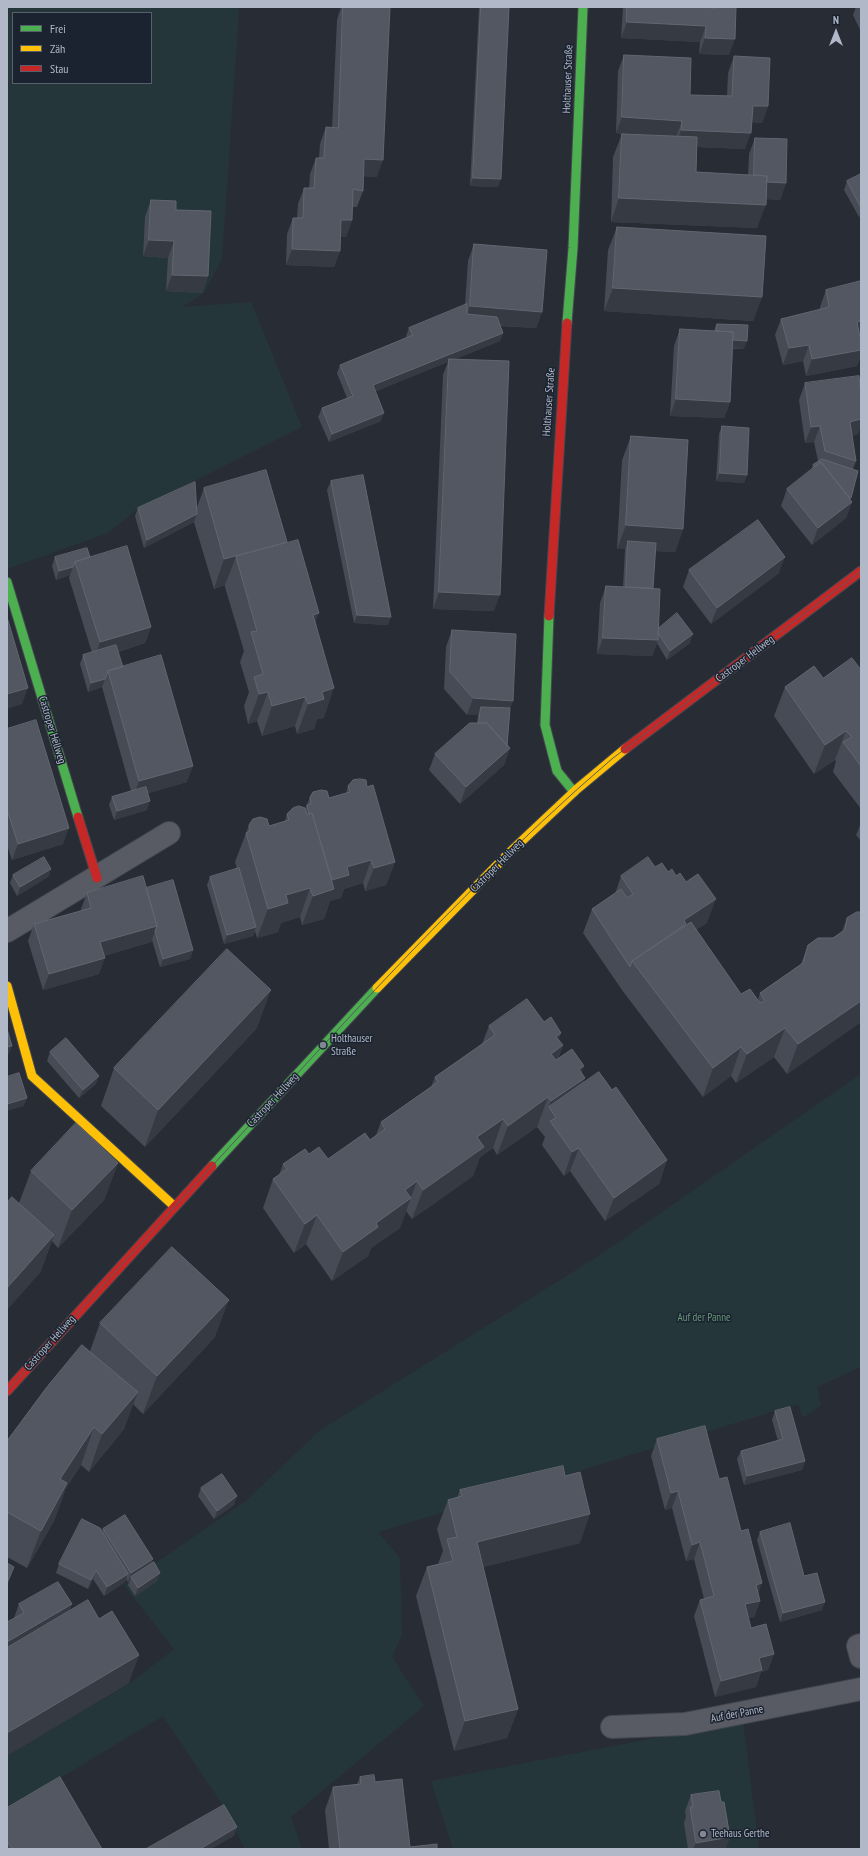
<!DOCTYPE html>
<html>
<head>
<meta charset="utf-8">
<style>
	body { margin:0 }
	#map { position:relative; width:868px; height:1856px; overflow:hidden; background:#282c35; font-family:"PT Sans Narrow",sans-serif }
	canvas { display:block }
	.frame { position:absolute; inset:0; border:8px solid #b1b8c7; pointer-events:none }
	.legend { position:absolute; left:12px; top:12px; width:140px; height:72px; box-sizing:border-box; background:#1b2330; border:1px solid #575f6c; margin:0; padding:5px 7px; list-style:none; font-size:12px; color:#b1b8c7 }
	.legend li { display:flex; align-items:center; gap:8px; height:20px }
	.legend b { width:20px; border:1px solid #575f6c }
	.north { position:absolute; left:816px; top:12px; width:40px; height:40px; -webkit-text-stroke:3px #1b2330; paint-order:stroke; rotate:0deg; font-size:11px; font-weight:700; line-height:16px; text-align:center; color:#b1b8c7 }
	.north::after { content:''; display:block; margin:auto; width:14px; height:18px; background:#b1b8c7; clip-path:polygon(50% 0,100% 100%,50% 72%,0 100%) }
</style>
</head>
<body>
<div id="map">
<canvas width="868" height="1856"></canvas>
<div class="frame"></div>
<ul class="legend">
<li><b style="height:5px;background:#4caf50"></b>Frei</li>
<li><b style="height:5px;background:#ffc107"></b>Zäh</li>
<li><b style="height:5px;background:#c62828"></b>Stau</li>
</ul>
<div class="north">N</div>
</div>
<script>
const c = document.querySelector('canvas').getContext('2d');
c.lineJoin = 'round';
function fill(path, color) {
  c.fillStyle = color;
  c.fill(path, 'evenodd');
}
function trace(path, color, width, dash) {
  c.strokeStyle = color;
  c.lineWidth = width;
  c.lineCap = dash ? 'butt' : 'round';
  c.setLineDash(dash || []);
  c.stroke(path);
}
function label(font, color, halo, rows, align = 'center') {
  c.font = font + ' "PT Sans Narrow",sans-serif';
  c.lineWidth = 3;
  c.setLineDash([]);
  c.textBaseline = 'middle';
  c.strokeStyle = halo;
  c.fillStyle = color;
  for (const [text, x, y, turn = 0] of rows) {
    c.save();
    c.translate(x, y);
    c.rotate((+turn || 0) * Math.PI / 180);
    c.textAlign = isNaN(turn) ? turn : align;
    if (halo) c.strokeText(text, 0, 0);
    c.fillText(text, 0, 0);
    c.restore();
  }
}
fill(new Path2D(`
	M7 7H239L222 259 204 293 182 307 251 302 302 427 135 511 108 533 7 569ZM13 13H151V83H13Z
	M861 1074V1367L817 1387 821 1405 803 1418 798 1404 378 1532 400 1558 402 1634 392 1657 424 1706 291 1817 302 1849H245L224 1807 163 1716 7 1810V1756L129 1684 174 1649 124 1585 247 1500 319 1431 600 1255Z
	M743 1721 759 1849H453L431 1781Z`), '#25363b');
const street = new Path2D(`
	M7 931 169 833
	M861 1645 858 1646 861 1657
	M612 1727 685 1724 861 1689`);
const fast = new Path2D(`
	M567 323 573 248 583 7
	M7 582 78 817
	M549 616 545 725 557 771 574 792
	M212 1166 377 988`);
const slow = new Path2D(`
	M7 986 32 1076 174 1206
	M377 988 508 854 577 789 625 749`);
const jam = new Path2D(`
	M549 616 567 323
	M625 749 861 571
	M78 817 97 878
	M7 1391 212 1166`);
trace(street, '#44474e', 24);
trace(fast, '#44474e', 11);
trace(slow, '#44474e', 11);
trace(jam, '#44474e', 11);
trace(street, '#585b63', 22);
trace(fast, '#4caf50', 9);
trace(slow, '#ffc107', 9);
trace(jam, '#c62828', 9);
trace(new Path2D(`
	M7 1391C118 1268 230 1146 343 1024 429 932 517 840 613 758L861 571`), '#565a61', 1);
fill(new Path2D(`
	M341 7H390L377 177 363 176V191L357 207H352V220L346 237 340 236V251L334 267 286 265 287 234 293 218H297L298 204 304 188H309L310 174 316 158H319L320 144 326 127 332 128 337 20Z
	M479 7H509L498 187 470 186Z
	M623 7H694L711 8V7H736L729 55 699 54 700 42 621 38Z
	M856 7H861V32L853 15Z
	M624 55 690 95 727 96 728 73 734 56 768 106 762 123 752 122 745 149 697 147 696 172 748 175 749 154 755 138 786 183 780 200 766 199 757 228 611 222 613 157 622 134 616 133 618 71Z
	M861 174V216L859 217 844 190 847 181Z
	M151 200 208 276 202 293 166 291 168 258 143 256 145 217Z
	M617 227 762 297 753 321 604 311 608 250Z
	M474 244 542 312 536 328 500 326 503 333 500 341 455 359 494 611 433 609 443 375 448 362 375 391 381 421 329 442 318 417 322 408 347 398 337 373 340 365 407 338 406 336 409 328 465 305 468 261Z
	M826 290 860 337 861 342V355L857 366 806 376 803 361 783 365 775 335 781 319 820 310V307Z
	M717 324 744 349H733L730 402 724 418 670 416 674 346 680 329 714 331Z
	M805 383 861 395V426L858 434 852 436 856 461 853 469 850 499 852 502 846 518 812 545 781 506 787 489 811 471 813 465 818 461 814 442 805 443 799 400Z
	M722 426 747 475 744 483 716 481 719 434Z
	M631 436 683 529 675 552 655 551 653 588 659 628 690 643 667 660 657 643 652 656 597 654 600 603 606 586 623 587 625 549H617L622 460Z
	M331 481 388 625 354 623 327 490Z
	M204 488 286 543 316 623 324 718 317 719 314 729 297 734 295 726 262 736 257 721 248 724 244 706 249 692 240 662 244 651 225 587V585L214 589 194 522 144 548 135 516 138 508 197 507Z
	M55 557H90L151 627 145 643 118 652 123 667 187 782 148 793 147 810 114 820 109 805 112 797 131 791 102 687 88 692 80 664 83 655 92 653 69 578 70 575 56 580 52 566Z
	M689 570 779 573 711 624 683 587Z
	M452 630 510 708 507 746 510 748 504 765 460 804 429 770 435 754 477 723 478 715H467L444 689 446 647Z
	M861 670V809L833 772 836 761 835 760 814 774 774 716 785 687 823 678Z
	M7 729 63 844 12 860 7 845Z
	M348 786 367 787 395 862 386 885 365 891 363 883 344 889 341 898 330 901 324 919 302 925 300 917 281 923 278 932 257 938 255 931 253 936 224 944 207 885 210 877 237 869 235 862 249 825 269 826 285 821 287 814 305 809 310 797 329 798 346 793Z
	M861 823V841L856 835Z
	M655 867 668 872 707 923 696 930 741 994 758 1000 760 993 801 964 808 945 833 938 842 931 847 918 861 912V1022L787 1074 774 1057 736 1083 731 1076 703 1097 622 990 583 933 592 909 615 894 621 876Z
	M51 869 48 877 17 896 10 883 13 875Z
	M146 888 193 950 190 959 160 967 152 940 151 942 104 956 99 974 43 990 28 941 34 924 81 911V909L87 893Z
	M544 1022 563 1045 558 1059 584 1066 581 1073 583 1084 612 1090 667 1160 659 1184 605 1221 570 1171 564 1176 542 1145 545 1137 537 1127 497 1155 493 1148 480 1157 473 1176 412 1219 406 1211 400 1228 371 1248 368 1256 332 1281 306 1244 294 1253 263 1208 273 1179 279 1175 283 1164 309 1154 328 1159 370 1140 376 1135 381 1122 431 1087 435 1077 482 1044 489 1026Z
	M257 1028 145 1147 101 1106 114 1068Z
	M50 1052 96 1084 79 1098 47 1061Z
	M118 1163 104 1200 58 1248 52 1241 40 1273 19 1203 31 1171Z
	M100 1323 215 1337 143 1414 133 1404 124 1429 89 1472 81 1465 66 1488 54 1521 27 1568 7 1557V1441L90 1351Z
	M775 1411 805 1461 802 1470 744 1485 737 1459 741 1451 778 1441 772 1420Z
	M657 1439 719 1479 741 1531 760 1601 754 1617 748 1618 751 1628 774 1654 768 1670 761 1672 756 1687 715 1697 694 1616 700 1600 704 1599 694 1559 686 1561 672 1508 665 1510 651 1456Z
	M201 1488 234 1505 214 1519 198 1496Z
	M460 1490 580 1543 483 1567 518 1709 507 1738 454 1751 416 1596 427 1567 438 1564 443 1551 437 1529 448 1500 457 1498Z
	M103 1529 151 1564 157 1581 135 1596 128 1585 130 1580 128 1582 126 1579 125 1582 104 1596 93 1579 88 1589 56 1573 59 1564 102 1531Z
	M760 1532 804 1576 822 1610 780 1622 757 1540Z
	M19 1604H72L69 1611 99 1619 139 1655 128 1684 14 1618Z
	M360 1777 375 1782 410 1847 437 1849H329L325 1810 333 1787 357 1784Z
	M691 1795 721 1802 730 1837 725 1849H688L684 1823 686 1817 685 1811Z
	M7 1808 102 1849H7Z`), '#474b55');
fill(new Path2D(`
	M627 22 706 26 700 42 621 38Z
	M705 38 735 39 729 55 699 54Z
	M753 106H768L762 123 747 122Z
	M622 117 682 121 676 137 616 133Z
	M681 130 751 133 745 149 675 146Z
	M364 159 383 160 377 177 358 176Z
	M473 178 501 179 498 187 470 186Z
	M754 182 786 183 780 200 748 198Z
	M619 198 766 205 757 228 611 222Z
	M861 210V216L859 217Z
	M341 220H352L346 237 335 236Z
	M149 240 174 241 168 258 143 256Z
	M292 249 340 251 334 267 286 265Z
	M172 275 208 276 202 293 166 291Z
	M613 288 762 297 753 321 604 311Z
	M470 306 542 312 536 328 464 323Z
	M861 321V336L851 339 857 322Z
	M503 333 500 341 449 362V359L448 362 370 394 373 385Z
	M716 339 747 341 744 349 713 347Z
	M809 345 803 361 783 365 789 348Z
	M861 350V355L857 366 806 376 812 359Z
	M676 399 730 402 724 418 670 416Z
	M384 413 381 421 329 442 332 434Z
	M861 419V426L858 434 844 439 850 422Z
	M820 426 814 442 805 443 811 427Z
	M720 473 747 475 744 483 716 481Z
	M851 498 849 504 852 502 846 518 812 545 818 528 843 502Z
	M197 514 194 522 144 548 147 540Z
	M626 525 683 529 675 552 628 550V541L625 549H617Z
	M287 542 276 571 236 557 225 585 214 589 224 559Z
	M785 557 779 573 711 624 717 608Z
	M73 567 70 575 56 580 59 571Z
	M439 592 500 595 494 611 433 609Z
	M319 613 308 642 313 615Z
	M357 615 391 617 388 625 354 623Z
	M151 627 145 643 94 659 100 642Z
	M693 634 690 643 667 660 670 651Z
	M603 638 658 640 652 656 597 654Z
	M105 679 102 687 88 692 91 683Z
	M28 688 22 704 7 709V694Z
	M334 688 324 718 317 719 314 729 297 734 308 704 322 692Z
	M268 692 257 721 248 724 259 694Z
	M305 697 295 726 262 736 272 706Z
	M473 698 513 701 507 717 481 707 478 715H467Z
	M846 731 835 760 814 774 825 745Z
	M510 748 504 765 460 804 466 787Z
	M193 766 187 782 133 798 139 781Z
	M150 801 147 810 114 820 117 811Z
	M69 828 63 844 12 860 18 844Z
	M371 860 363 883 344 889 341 898 330 901 324 919 302 925 313 896 328 881 347 867Z
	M395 862 386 885 365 891 374 868Z
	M51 869 48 877 17 896 20 887Z
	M310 888 300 917 281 923 278 932 257 938 268 909 286 895Z
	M716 899 707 923 685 937 684 920Z
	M157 926 151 942 94 959 100 942Z
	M256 927 253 936 224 944 227 935Z
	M193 950 190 959 160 967 163 959Z
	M105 958 99 974 43 990 49 974Z
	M271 990 257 1028 145 1147 158 1110Z
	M861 1001V1022L787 1074 798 1044Z
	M785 1028 774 1057 736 1083 747 1054Z
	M561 1033 555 1051 563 1045 552 1075 541 1083 556 1037Z
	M12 1046 9 1054 7 1055V1047Z
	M741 1047 731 1076 703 1097 713 1068Z
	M584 1066 578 1083 585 1078 574 1107 556 1118 549 1107 551 1101 579 1069Z
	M99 1076 96 1084 79 1098 83 1090Z
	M548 1097 537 1127 497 1155 508 1126Z
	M27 1098 24 1106 7 1111V1104Z
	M503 1119 493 1148 480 1157 473 1176 412 1219 423 1190 477 1137Z
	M579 1148 570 1171 564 1176 572 1152Z
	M667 1160 659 1184 605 1221 614 1198Z
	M118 1163 104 1200 58 1248 72 1210Z
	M417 1181 400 1228 371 1248 368 1256 332 1281 343 1252 376 1223 405 1190Z
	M317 1215 306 1244 294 1253 305 1224Z
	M54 1235 40 1273 7 1310V1288Z
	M229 1300 215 1337 143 1414 157 1376Z
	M138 1392 124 1429 89 1472 102 1434Z
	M94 1427 81 1465 66 1488 54 1521 27 1568 60 1479Z
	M805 1461 802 1470 744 1485 747 1476Z
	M678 1491 672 1508 665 1510 671 1493Z
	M237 1496 234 1505 214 1519 217 1511Z
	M590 1514 580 1543 466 1571 477 1542Z
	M700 1542 694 1559 686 1561 692 1545Z
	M153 1559 150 1568 131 1577 130 1580 128 1582 131 1573Z
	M14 1567 7 1586V1583Z
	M96 1570 93 1579 88 1589 91 1580Z
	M160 1573 157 1581 135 1596 138 1588Z
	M128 1574 125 1582 104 1596 107 1587Z
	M762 1583 756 1600V1585Z
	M760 1601 754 1617 739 1621 745 1604Z
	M825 1602 822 1610 780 1622 783 1613Z
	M72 1604 66 1621 7 1655V1642Z
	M774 1654 768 1670 761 1672 756 1687 715 1697 721 1681 759 1658Z
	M139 1655 128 1684 7 1756V1733Z
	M518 1709 507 1738 454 1751 465 1721Z
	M237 1827 234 1836 211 1849H200Z
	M730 1837 725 1849H693L696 1843Z`), '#363a43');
const building = new Path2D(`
	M343 7H390L383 160 364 159 363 191 353 189 352 220H341L340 251 292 249 293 218H303L304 188H314L316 158H324L326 127 338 128Z
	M481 7H509L501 179 473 178Z
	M627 7H694L717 8V7H736L735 39 705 38 706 26 627 22Z
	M624 55 691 58 690 95 732 96 734 56 770 58 768 106H753L751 133 681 130 682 121 622 117Z
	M622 134 697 137 696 172 767 176 766 205 619 198Z
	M755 138 787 139 786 183 767 182V176L754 175Z
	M861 174V208L847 181Z
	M151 200 176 201V210L211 211 208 276 172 275 174 241 149 240Z
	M617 227 766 236 762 297 613 288Z
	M474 244 547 250 542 312 470 306Z
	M861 281V321L857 322 861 342V350L812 359 809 345 789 348 781 319 829 307 826 290Z
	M467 304V314L497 317 503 333 373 385 384 413 332 434 322 408 353 396 340 365 413 335 409 328Z
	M717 324 748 325 747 341 733 340V332L716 331Z
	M680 329 733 332 730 402 676 399Z
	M449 359 509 361 500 595 439 592Z
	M859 376 861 395V419L850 422 856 461 825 451 820 426 811 427 805 383Z
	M722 426 749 428 747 475 720 473Z
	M631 436 688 440 683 529 626 525Z
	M822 459 858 471 851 498H850L821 462 815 467 813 465Z
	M821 462 852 502 818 528 787 489Z
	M266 470 287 542 224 559 204 488Z
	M363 475 391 617 357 615 331 481Z
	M195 482 197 514 147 540 138 508Z
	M758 520 785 557 717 608 689 570Z
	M298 540 319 613 313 615 334 688 322 692 324 699 308 704 305 697 272 706 268 692 259 694 254 677 263 674 251 632 257 631 236 557Z
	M628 541 656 543 653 588 626 587Z
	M127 546 151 627 100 642 75 562Z
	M87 548 90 557 75 562 73 567 59 571 55 557Z
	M606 586 660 589 658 640 603 638Z
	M677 613 693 634 670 651 658 633 659 628Z
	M7 617 28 688 7 694Z
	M452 630 516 634 513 701 473 698 450 672Z
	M116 645 123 667 108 671 105 679 91 683 83 655Z
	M161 655 193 766 139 781 108 671Z
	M852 658 861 670V766L843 742 852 737 846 731 825 745 785 687 814 666 823 678Z
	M481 707 510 708 507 746 487 723H479Z
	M36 720 69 828 18 844 7 809V729Z
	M470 723H487L510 748 466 787 435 754Z
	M360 779 366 780 367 787 373 785 395 862 374 868 371 860 347 867 349 875 332 880 312 813 309 814 307 805 311 804 310 797 313 792 321 790 327 791 329 798 350 792 348 786 353 780Z
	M146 787 150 801 117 811 112 797Z
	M299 806 305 808 307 815 312 813 334 889 313 896 310 888 286 895 288 903 268 909 246 833 250 831 249 825 253 819 260 817 267 819 269 826 289 820 287 814 293 808Z
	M44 857 51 869 20 887 13 875Z
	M648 857 655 867 662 863 668 872 672 869 676 876 680 873 686 882 698 874 716 899 684 920 686 924 632 961 630 967 592 909 621 889 627 898 633 894 621 876Z
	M239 868 256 927 227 935 210 877Z
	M143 876 157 926 100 942 105 958 49 974 34 924 91 908 87 893Z
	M173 880 193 950 163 959 155 931 157 926 146 888Z
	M857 912H861V1001L798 1044 785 1028 747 1054 741 1047 713 1068 632 961 691 922 741 994 750 989 760 1003 765 1001 760 993 803 963 808 945 818 938H833L845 930 847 918Z
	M227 949 271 990 158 1110 114 1068Z
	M527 999 544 1022 551 1017 561 1033 556 1037 563 1045 551 1054 556 1060 572 1049 584 1066 579 1069 585 1078 551 1101 548 1097 508 1126 503 1119 477 1137 484 1147 423 1190 417 1181 405 1190 411 1198 376 1223 378 1227 343 1252 317 1215 305 1224 273 1179 287 1169 283 1164 305 1149 309 1154 319 1147 328 1159 365 1133 370 1140 385 1129 381 1122 438 1082 435 1077 495 1035 489 1026Z
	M7 1029 12 1046 7 1047Z
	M66 1038 99 1076 83 1090 50 1052Z
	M599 1072 612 1090 616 1087 667 1160 614 1198 579 1148 572 1152 550 1121 556 1118 549 1107Z
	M19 1073 27 1098 7 1104V1077Z
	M76 1123 118 1163 72 1210 31 1171Z
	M12 1197 54 1235 7 1288V1203Z
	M172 1247 229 1300 157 1376 100 1323Z
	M82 1345 138 1392 102 1434 94 1427 60 1479 67 1483 41 1531 7 1512V1441L47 1387Z
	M790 1407 805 1461 747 1476 741 1451 783 1439 775 1411Z
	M705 1426 719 1479 727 1477 741 1531 748 1529 762 1583 756 1585 760 1601 745 1604 751 1628 766 1624 774 1654 759 1658 762 1670 721 1681 700 1600 714 1596 700 1542 692 1545 678 1491 671 1493 657 1439Z
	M563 1466 565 1476 580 1472 590 1514 477 1542 518 1709 465 1721 427 1567 453 1561 447 1539 457 1537 448 1500 462 1496 460 1490Z
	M222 1474 237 1496 217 1511 201 1488Z
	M125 1515 153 1559 131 1573 103 1529Z
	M82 1519 100 1528 128 1574 107 1587 96 1570 91 1580 59 1564Z
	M790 1523 804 1576 817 1573 825 1602 783 1613 760 1532Z
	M154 1562 160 1573 138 1588 131 1577Z
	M7 1563 14 1567 7 1583Z
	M58 1582 72 1604 7 1642V1622L24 1613 19 1604Z
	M88 1600 99 1619 112 1611 139 1655 7 1733V1648Z
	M374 1775 375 1782 402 1779 410 1847 437 1844V1849H340L333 1787 361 1784 360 1777Z
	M60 1777 102 1849H12L7 1841V1808Z
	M719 1791 721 1802H724L730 1837 696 1843 690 1807H693L691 1795Z
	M224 1805 237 1827 200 1849H146Z`);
fill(building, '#525761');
trace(building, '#616671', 1);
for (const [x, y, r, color] of [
	[323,1045,4,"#818794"],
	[703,1834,4,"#818794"]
]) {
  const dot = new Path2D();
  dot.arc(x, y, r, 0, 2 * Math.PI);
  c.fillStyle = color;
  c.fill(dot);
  trace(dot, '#1b2330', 1.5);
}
label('11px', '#b1b8c7', '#1b2330', [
	["Holthauser Straße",568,79,-88],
	["Holthauser Straße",549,402,-86],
	["Castroper Hellweg",745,659,-37],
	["Castroper Hellweg",52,730,73],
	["Castroper Hellweg",497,866,-45],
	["Castroper Hellweg",273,1100,-47],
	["Castroper Hellweg",50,1343,-48],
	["Auf der Panne",737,1714,-11]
]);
label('11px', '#b1b8c7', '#1b2330', [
	["Holthauser",331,1039],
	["Straße",331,1052],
	["Teehaus Gerthe",711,1834]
], 'left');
label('11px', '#689876', '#1b2330', [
	["Auf der Panne",704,1318]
]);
</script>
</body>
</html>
